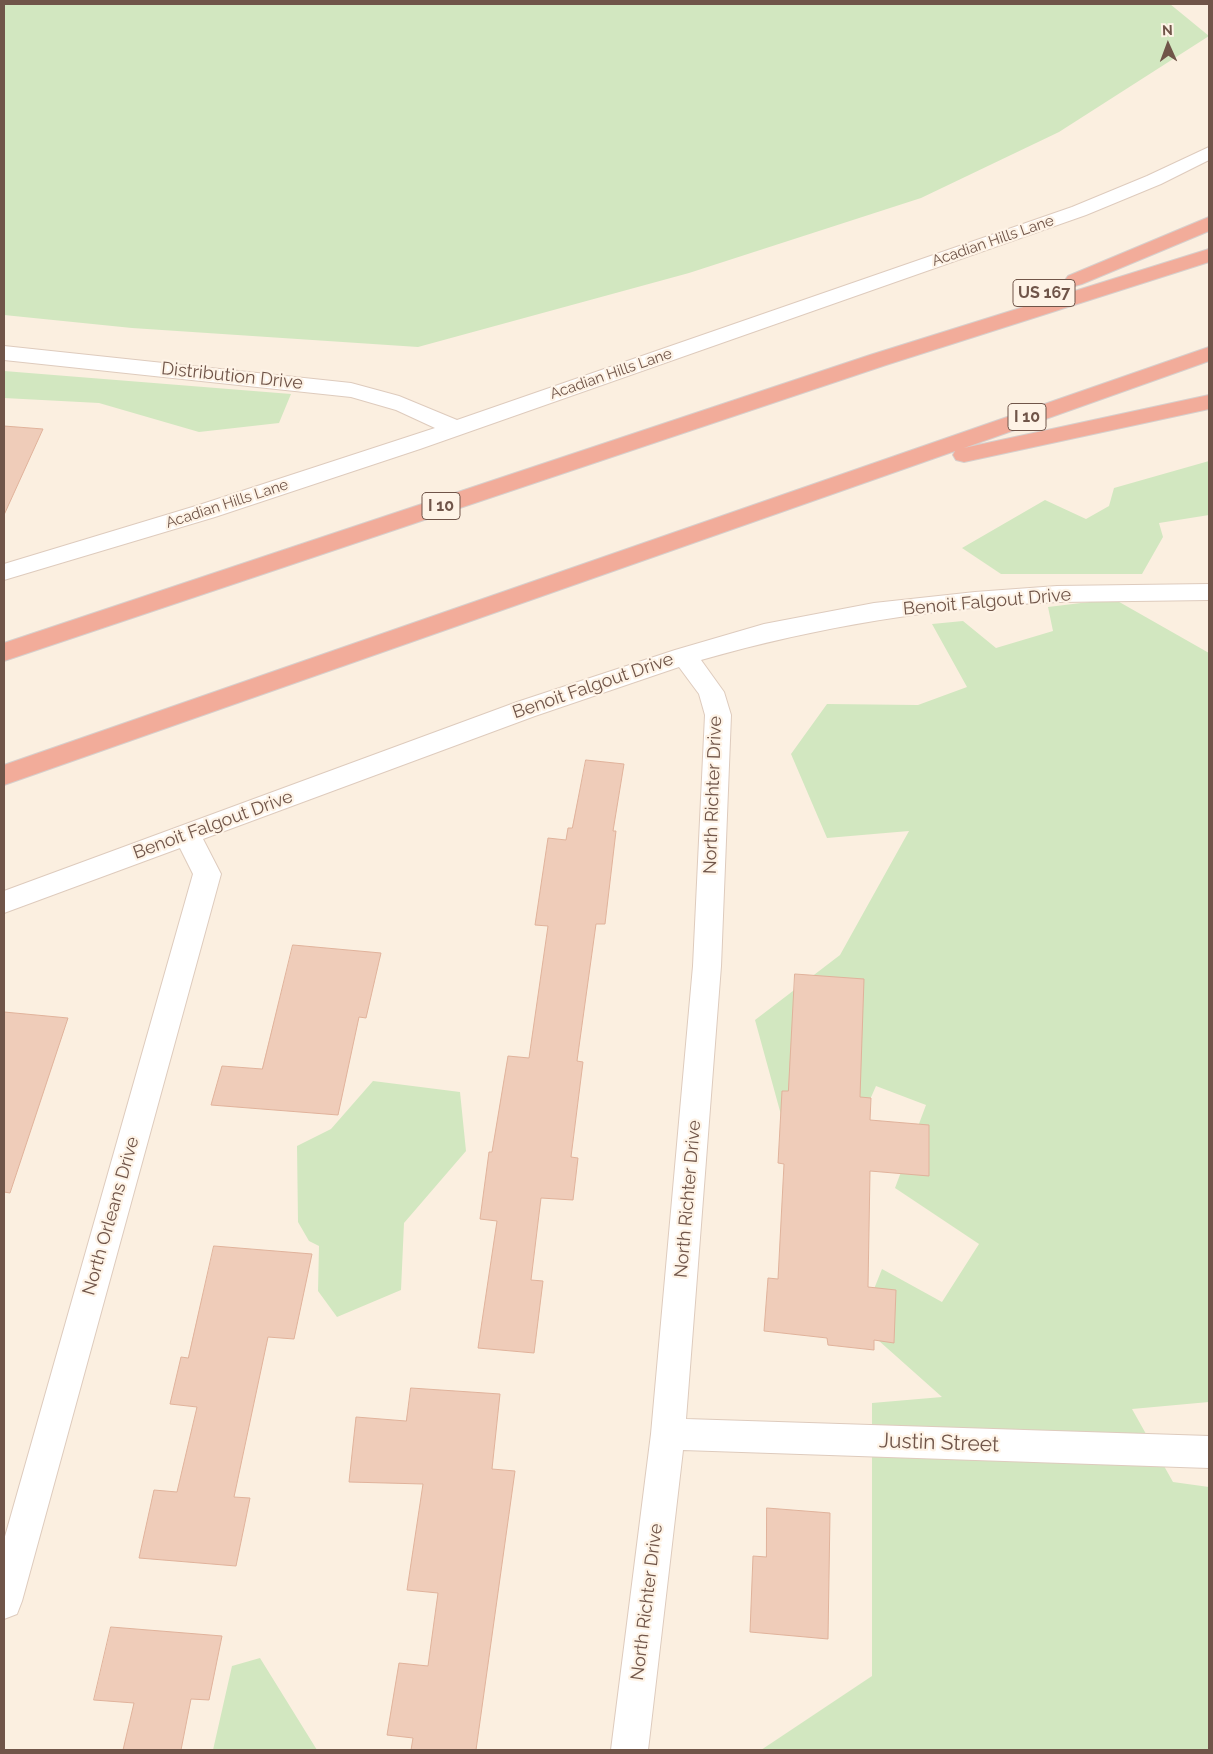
<!DOCTYPE html>
<html>
<head>
<meta charset="utf-8">
<style>
	body { margin:0 }
	#map { position:relative; width:1213px; height:1754px; overflow:hidden; background:#fbefe0; font-family:Raleway,sans-serif }
	canvas { display:block }
	.frame { position:absolute; inset:0; border:5px solid #705549; pointer-events:none }
	.north { position:absolute; left:1143px; top:20px; width:50px; height:50px; -webkit-text-stroke:4px #fef3e6; paint-order:stroke; rotate:358deg; font-size:14px; font-weight:700; line-height:20px; text-align:center; color:#705549 }
	.north::after { content:''; display:block; margin:auto; width:18px; height:22px; background:#705549; clip-path:polygon(50% 0,100% 100%,50% 72%,0 100%) }
</style>
</head>
<body>
<div id="map">
<canvas width="1213" height="1754"></canvas>
<div class="frame"></div>
<div class="north">N</div>
</div>
<script>
const c = document.querySelector('canvas').getContext('2d');
c.lineJoin = 'round';
function fill(path, color) {
  c.fillStyle = color;
  c.fill(path, 'evenodd');
}
function trace(path, color, width, dash) {
  c.strokeStyle = color;
  c.lineWidth = width;
  c.lineCap = dash ? 'butt' : 'round';
  c.setLineDash(dash || []);
  c.stroke(path);
}
function label(font, color, halo, rows, align = 'center') {
  c.font = font + ' Raleway,sans-serif';
  c.lineWidth = 4.5;
  c.setLineDash([]);
  c.textBaseline = 'middle';
  c.strokeStyle = halo;
  c.fillStyle = color;
  for (const [text, x, y, turn = 0] of rows) {
    c.save();
    c.translate(x, y);
    c.rotate((+turn || 0) * Math.PI / 180);
    c.textAlign = isNaN(turn) ? turn : align;
    if (halo) c.strokeText(text, 0, 0);
    c.fillText(text, 0, 0);
    c.restore();
  }
}
fill(new Path2D(`
	M4 4H1170L1209 36 1059 132 921 198 689 273 418 347 132 328 4 315Z
	M4 371 291 394 279 423 199 432 99 403 4 398Z
	M1209 461V515L1159 523 1163 537 1142 574H1001L962 548 1045 500 1086 519 1109 506 1114 488Z
	M1114 599 1209 653V1402L1132 1409 1173 1482 1209 1487V1750H761L872 1676V1403L942 1397 860 1324 882 1269 942 1302 979 1244 895 1188 926 1105 876 1086 853 1138 786 1133 755 1020 840 955 909 831 827 838 791 754 827 704 918 705 967 687 932 624 963 621 996 648 1053 631 1048 607Z
	M373 1081 460 1092 466 1151 404 1223 401 1290 337 1317 318 1291 319 1246 309 1241 298 1222 297 1146 331 1129Z
	M260 1658 317 1750H213L232 1666Z`), '#d2e7c0');
const building = new Path2D(`
	M4 426 43 429 4 515Z
	M586 760 624 764 613 831H616L605 924H596L577 1061 583 1062 571 1157 578 1158 573 1200 541 1198 531 1280 543 1281 534 1353 478 1348 497 1221 480 1219 489 1152H492L508 1056 529 1058 548 926 535 925 548 838 566 840 568 828H572Z
	M293 945 381 953 366 1018 359 1017 338 1115 211 1105 222 1066 262 1069Z
	M795 974 864 979 860 1097 871 1098 870 1120 929 1125V1176L870 1171 868 1287 896 1290 894 1343 874 1340V1350L828 1345 827 1338 764 1331 768 1278 778 1279 784 1164 778 1163 782 1091H788Z
	M4 1012 68 1018 10 1193 4 1192Z
	M214 1246 312 1254 294 1339 268 1337 234 1497 250 1498 236 1566 139 1558 154 1490 177 1492 197 1407 170 1404 181 1357 188 1358Z
	M411 1388 500 1394 492 1469 515 1471 476 1750H411L413 1738 387 1735 399 1663 428 1666 438 1593 407 1590 423 1484 349 1482 356 1417 406 1421Z
	M767 1508 830 1513 828 1639 750 1632 753 1556 766 1557Z
	M111 1627 222 1636 209 1700 191 1699 181 1750H123L134 1703 94 1700Z`);
fill(building, '#efccb9');
trace(building, '#e0b29b', 1);
const minor = new Path2D(`
	M1209 147V160L1161 184 1086 215 420 449 215 517 4 580V564L199 505 435 428 396 410 351 397 4 360V346L351 383 399 396 457 420 1072 207 1147 176Z
	M1209 584V600C1159 601 1108 601 1058 602 937 607 816 627 701 660L724 692 731 715 721 966 686 1419 1209 1436V1468L683 1450 648 1750H611L651 1434 693 966 705 715 699 694 679 667 535 716 203 839 221 874 22 1601 17 1614 4 1619V1540L193 874 180 848 4 913V891L517 702 675 650 764 624 874 603 975 592 1057 586Z`);
const highway = new Path2D(`
	M1209 217V231L1082 284 1075 286 1068 284 1065 280 1068 276Z
	M1209 249V262L886 365 4 661V643L870 355Z
	M1209 347V361L964 448 1209 395V409L964 462 956 460 953 455 955 451 4 785V765Z`);
trace(minor, '#decbbd', 2);
trace(highway, '#d7cfcc', 2);
fill(minor, '#fff');
fill(highway, '#f2ac9a');
label('15px', '#705549', '#fef3e6', [
	["Acadian Hills Lane",993,241,-19],
	["Acadian Hills Lane",611,374,-19],
	["Acadian Hills Lane",227,504,-18]
]);
for (const [x, y, w] of [
	[1044,293,62],
	[1027,417,38],
	[441,506,38]
]) {
  const box = new Path2D();
  box.roundRect(x - w / 2, y - 13.5, w, 27, 4);
  c.fillStyle = '#fef3e6';
  c.fill(box);
  trace(box, '#705549', 1);
}
label('bold 16px', '#705549', null, [
	["US 167",1044,293],
	["I 10",1027,417],
	["I 10",441,506]
]);
label('18px', '#705549', '#fef3e6', [
	["Distribution Drive",232,376,6],
	["Benoit Falgout Drive",987,602,-5],
	["Benoit Falgout Drive",593,686,-19],
	["North Richter Drive",713,795,-88],
	["Benoit Falgout Drive",213,825,-20],
	["North Richter Drive",688,1199,-85],
	["North Orleans Drive",111,1216,-74],
	["North Richter Drive",647,1602,-83]
]);
label('21px', '#705549', '#fef3e6', [
	["Justin Street",939,1443,2]
]);
</script>
</body>
</html>
